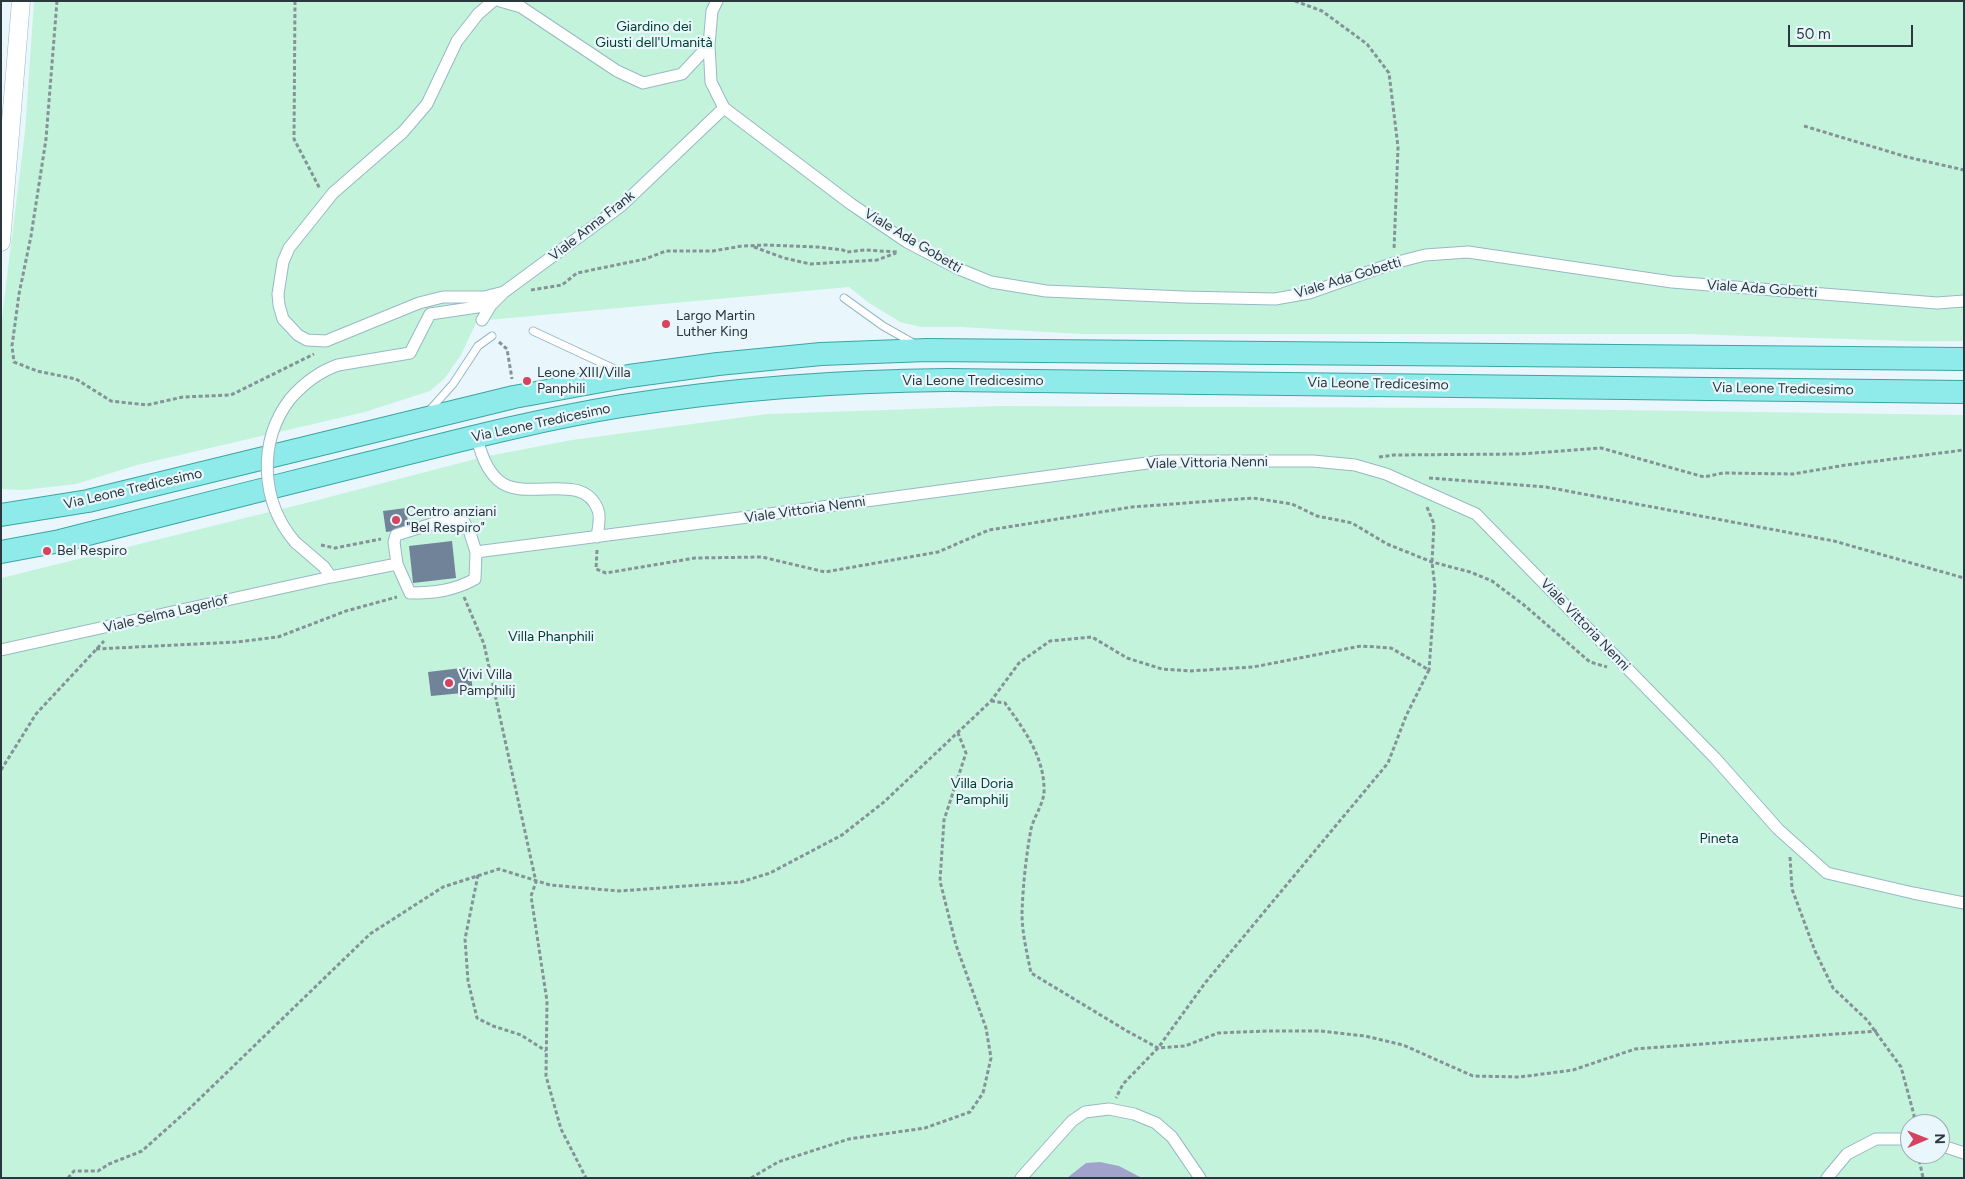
<!DOCTYPE html>
<html>
<head>
<meta charset="utf-8">
<style>
	body { margin:0 }
	#map { position:relative; width:1965px; height:1179px; overflow:hidden; background:#e9f7fd; font-family:Figtree,sans-serif }
	canvas { display:block }
	.frame { position:absolute; inset:0; border:2px solid #2a383d; pointer-events:none }
	.north { position:absolute; left:1900px; top:1114px; width:50px; height:50px; box-sizing:border-box; background:#e9f7fd; border:1px solid #9dabb0; border-radius:50%; rotate:89deg; font-size:14px; font-weight:700; line-height:20px; text-align:center; color:#2a383d }
	.north::after { content:''; display:block; margin:auto; width:18px; height:22px; background:#d5445e; clip-path:polygon(50% 0,100% 100%,50% 72%,0 100%) }
	.scale { position:absolute; left:1788px; top:25px; width:125px; height:22px; box-sizing:border-box; border:2px solid #2a383d; border-top:0; padding-left:6px; font-size:15px; line-height:18px; white-space:nowrap; color:#2a383d; -webkit-text-stroke:4px #e9f7fd; paint-order:stroke }
</style>
</head>
<body>
<div id="map">
<canvas width="1965" height="1179"></canvas>
<div class="frame"></div>
<div class="north">N</div>
<div class="scale">50 m</div>
</div>
<script>
const c = document.querySelector('canvas').getContext('2d');
c.lineJoin = 'round';
function fill(path, color) {
  c.fillStyle = color;
  c.fill(path, 'evenodd');
}
function trace(path, color, width, dash) {
  c.strokeStyle = color;
  c.lineWidth = width;
  c.lineCap = dash ? 'butt' : 'round';
  c.setLineDash(dash || []);
  c.stroke(path);
}
function label(font, color, halo, rows, align = 'center') {
  c.font = font + ' Figtree,sans-serif';
  c.lineWidth = 4.5;
  c.setLineDash([]);
  c.textBaseline = 'middle';
  c.strokeStyle = halo;
  c.fillStyle = color;
  for (const [text, x, y, turn = 0] of rows) {
    c.save();
    c.translate(x, y);
    c.rotate((+turn || 0) * Math.PI / 180);
    c.textAlign = isNaN(turn) ? turn : align;
    if (halo) c.strokeText(text, 0, 0);
    c.fillText(text, 0, 0);
    c.restore();
  }
}
fill(new Path2D(`
	M34 1H1964V341H1908L1687 334H1081L961 327H921L900 322 869 303 849 287 477 321 461 355 445 378 430 391 365 412 137 465 76 484 24 490 1 489V325L25 131Z
	M1000 406 1480 408 1964 415V1178H1V578L310 502 483 457 572 440 767 414ZM1910 1124H1940V1154H1910Z`), '#c3f4db');
fill(new Path2D(`
	M1100 1162 1119 1166 1142 1178H1067L1086 1163Z`), '#a2a3cd');
fill(new Path2D(`
	M406 508 409 529 386 532 383 511Z
	M452 541 456 578 413 583 409 546Z
	M470 667 473 692 431 696 428 672Z`), '#708399');
const service = new Path2D(`
	M844 298 883 326 913 343
	M533 331 619 371
	M429 411 453 384 478 346 492 336`);
const pedestrian = new Path2D(`
	M493 1 478 14 457 41 427 104 403 132 333 193 289 248 283 262 278 294 279 305 283 319 298 335 307 340 326 341 419 303 443 297H484L504 292
	M500 1 521 7 617 71 643 83 682 74 709 45
	M717 1 712 11 709 45 711 82 724 108 851 204 907 242 959 269 991 282 1046 291 1183 297 1275 299 1309 293 1394 263 1425 255 1468 252 1672 282 1937 303 1964 301
	M482 320 491 305 504 292 621 206 724 108
	M290 399C304 383 318 372 338 365L410 353 430 314 491 305
	M476 436C481 452 485 468 498 480 524 504 583 469 598 510 601 517 598 529 597 537
	M295 542 324 567 331 577 397 564 410 593C434 593 453 591 475 579L476 552 740 518 1162 461H1313L1355 465 1386 474 1476 514 1715 758 1778 829 1827 873 1913 893 1964 903
	M397 564 394 542 396 535 435 523 462 519 469 530 476 552
	M1 650 331 577
	M1940 1145 1964 1153
	M1021 1178 1072 1121 1085 1112 1109 1109 1134 1114 1156 1123 1172 1137 1200 1178
	M1827 1178 1847 1154 1876 1139H1910`);
const tertiary = new Path2D(`
	M1 242 21 1`);
const primary = new Path2D(`
	M1 515 88 501 514 397 629 376 718 364 821 354 927 350 1964 359
	M1 552 60 541C163 514 266 489 369 463 453 442 536 420 622 406 730 389 838 381 948 380L1964 392`);
trace(service, '#97b8c5', 9);
trace(pedestrian, '#97b8c5', 13);
trace(tertiary, '#97b8c5', 19);
trace(primary, '#3ba4a4', 24);
trace(new Path2D(`
	M57 1 46 139 31 236 19 294 12 346 14 362 37 371 76 379 111 401 147 405 183 397 231 395 314 354
	M295 1 294 139 320 189
	M1295 1 1322 11 1367 44 1389 73 1398 147 1394 250
	M1804 126 1907 157 1964 170
	M754 247 784 258 810 264 877 260 896 253
	M531 290 562 285 577 273 645 259 666 251H713L742 246 765 245 818 247 843 250 847 252 865 250 898 252
	M499 342 507 349 512 379
	M1379 457 1394 455 1520 454 1601 448 1704 477 1723 473 1793 474 1846 465 1964 450
	M1429 478 1546 487 1834 541 1964 578
	M1427 507 1434 524 1432 562 1435 588 1429 670
	M321 545 335 548 381 539
	M597 550 596 569 606 573 695 558 762 557 825 572 938 552 989 530 1132 507 1253 498 1292 504 1317 516 1352 523 1387 544 1432 562 1470 572 1492 581 1524 605 1590 662 1607 667
	M464 597 484 644 536 882 531 896 547 1001 546 1076 561 1129 586 1178
	M96 649 236 642 278 637 346 611 397 597
	M991 701 1005 703C1023 728 1044 756 1044 789 1045 802 1034 816 1031 829 1026 856 1023 885 1022 913 1022 933 1027 953 1031 973L1127 1031 1158 1048 1185 1046 1218 1033 1269 1031H1320L1365 1036 1403 1045 1473 1076 1520 1077 1573 1070 1635 1049 1877 1031
	M1 770 36 714 104 641
	M1790 857 1792 889 1815 951 1833 988 1867 1020 1901 1067 1914 1115V1124
	M478 875 465 939 468 981 477 1018 493 1026 521 1035 546 1051
	M1918 1154 1923 1178
	M68 1178 74 1171H98L109 1164 142 1151 189 1109 370 934 443 887 499 869 550 885 619 891 741 882 770 873 842 835 884 802 991 701 1019 663 1050 641 1092 637 1127 658 1162 669 1190 671 1253 667 1361 646 1391 648 1429 670 1406 716 1388 763 1205 983 1158 1048 1123 1084 1116 1098
	M751 1178 778 1162 849 1139 925 1128 970 1112 983 1093 991 1058 986 1028 956 945 940 881 944 820 966 753 958 733`), '#859399', 3, [4, 2.5]);
trace(service, '#fff', 7);
trace(pedestrian, '#fff', 11);
trace(tertiary, '#fff', 18);
trace(primary, '#8febea', 22);
const pedestrianBridge = new Path2D(`
	M290 399C258 441 260 501 295 542`);
trace(pedestrianBridge, '#97b8c5', 13, []);
trace(pedestrianBridge, '#fff', 11);
for (const [x, y, r, color] of [
	[666,324,5,"#d5445e"],
	[527,381,5,"#d5445e"],
	[396,520,5,"#d5445e"],
	[47,551,5,"#d5445e"],
	[449,683,5,"#d5445e"]
]) {
  const dot = new Path2D();
  dot.arc(x, y, r, 0, 2 * Math.PI);
  c.fillStyle = color;
  c.fill(dot);
  trace(dot, '#e9f7fd', 2);
}
label('14px', '#00402a', '#e9f7fd', [
	["Giardino dei",654,27],
	["Giusti dell'Umanità",654,43],
	["Villa Phanphili",551,637],
	["Villa Doria",982,784],
	["Pamphilj",982,800],
	["Pineta",1719,839]
]);
label('14px', '#2a383d', '#e9f7fd', [
	["Viale Anna Frank",592,226,-38],
	["Viale Ada Gobetti",913,241,31],
	["Viale Ada Gobetti",1348,278,-17],
	["Viale Ada Gobetti",1762,289,4],
	["Via Leone Tredicesimo",973,381],
	["Via Leone Tredicesimo",1378,384,1],
	["Via Leone Tredicesimo",1783,389,1],
	["Via Leone Tredicesimo",541,423,-12],
	["Viale Vittoria Nenni",1207,463,-1],
	["Via Leone Tredicesimo",133,489,-13],
	["Viale Vittoria Nenni",805,510,-8],
	["Viale Selma Lagerlof",166,614,-13],
	["Viale Vittoria Nenni",1585,625,46]
]);
label('14px', '#2a383d', '#e9f7fd', [
	["Largo Martin",676,316],
	["Luther King",676,332],
	["Leone XIII/Villa",537,373],
	["Panphili",537,389],
	["Centro anziani",406,512],
	["\"Bel Respiro\"",406,528],
	["Bel Respiro",57,551],
	["Vivi Villa",459,675],
	["Pamphilij",459,691]
], 'left');
</script>
</body>
</html>
